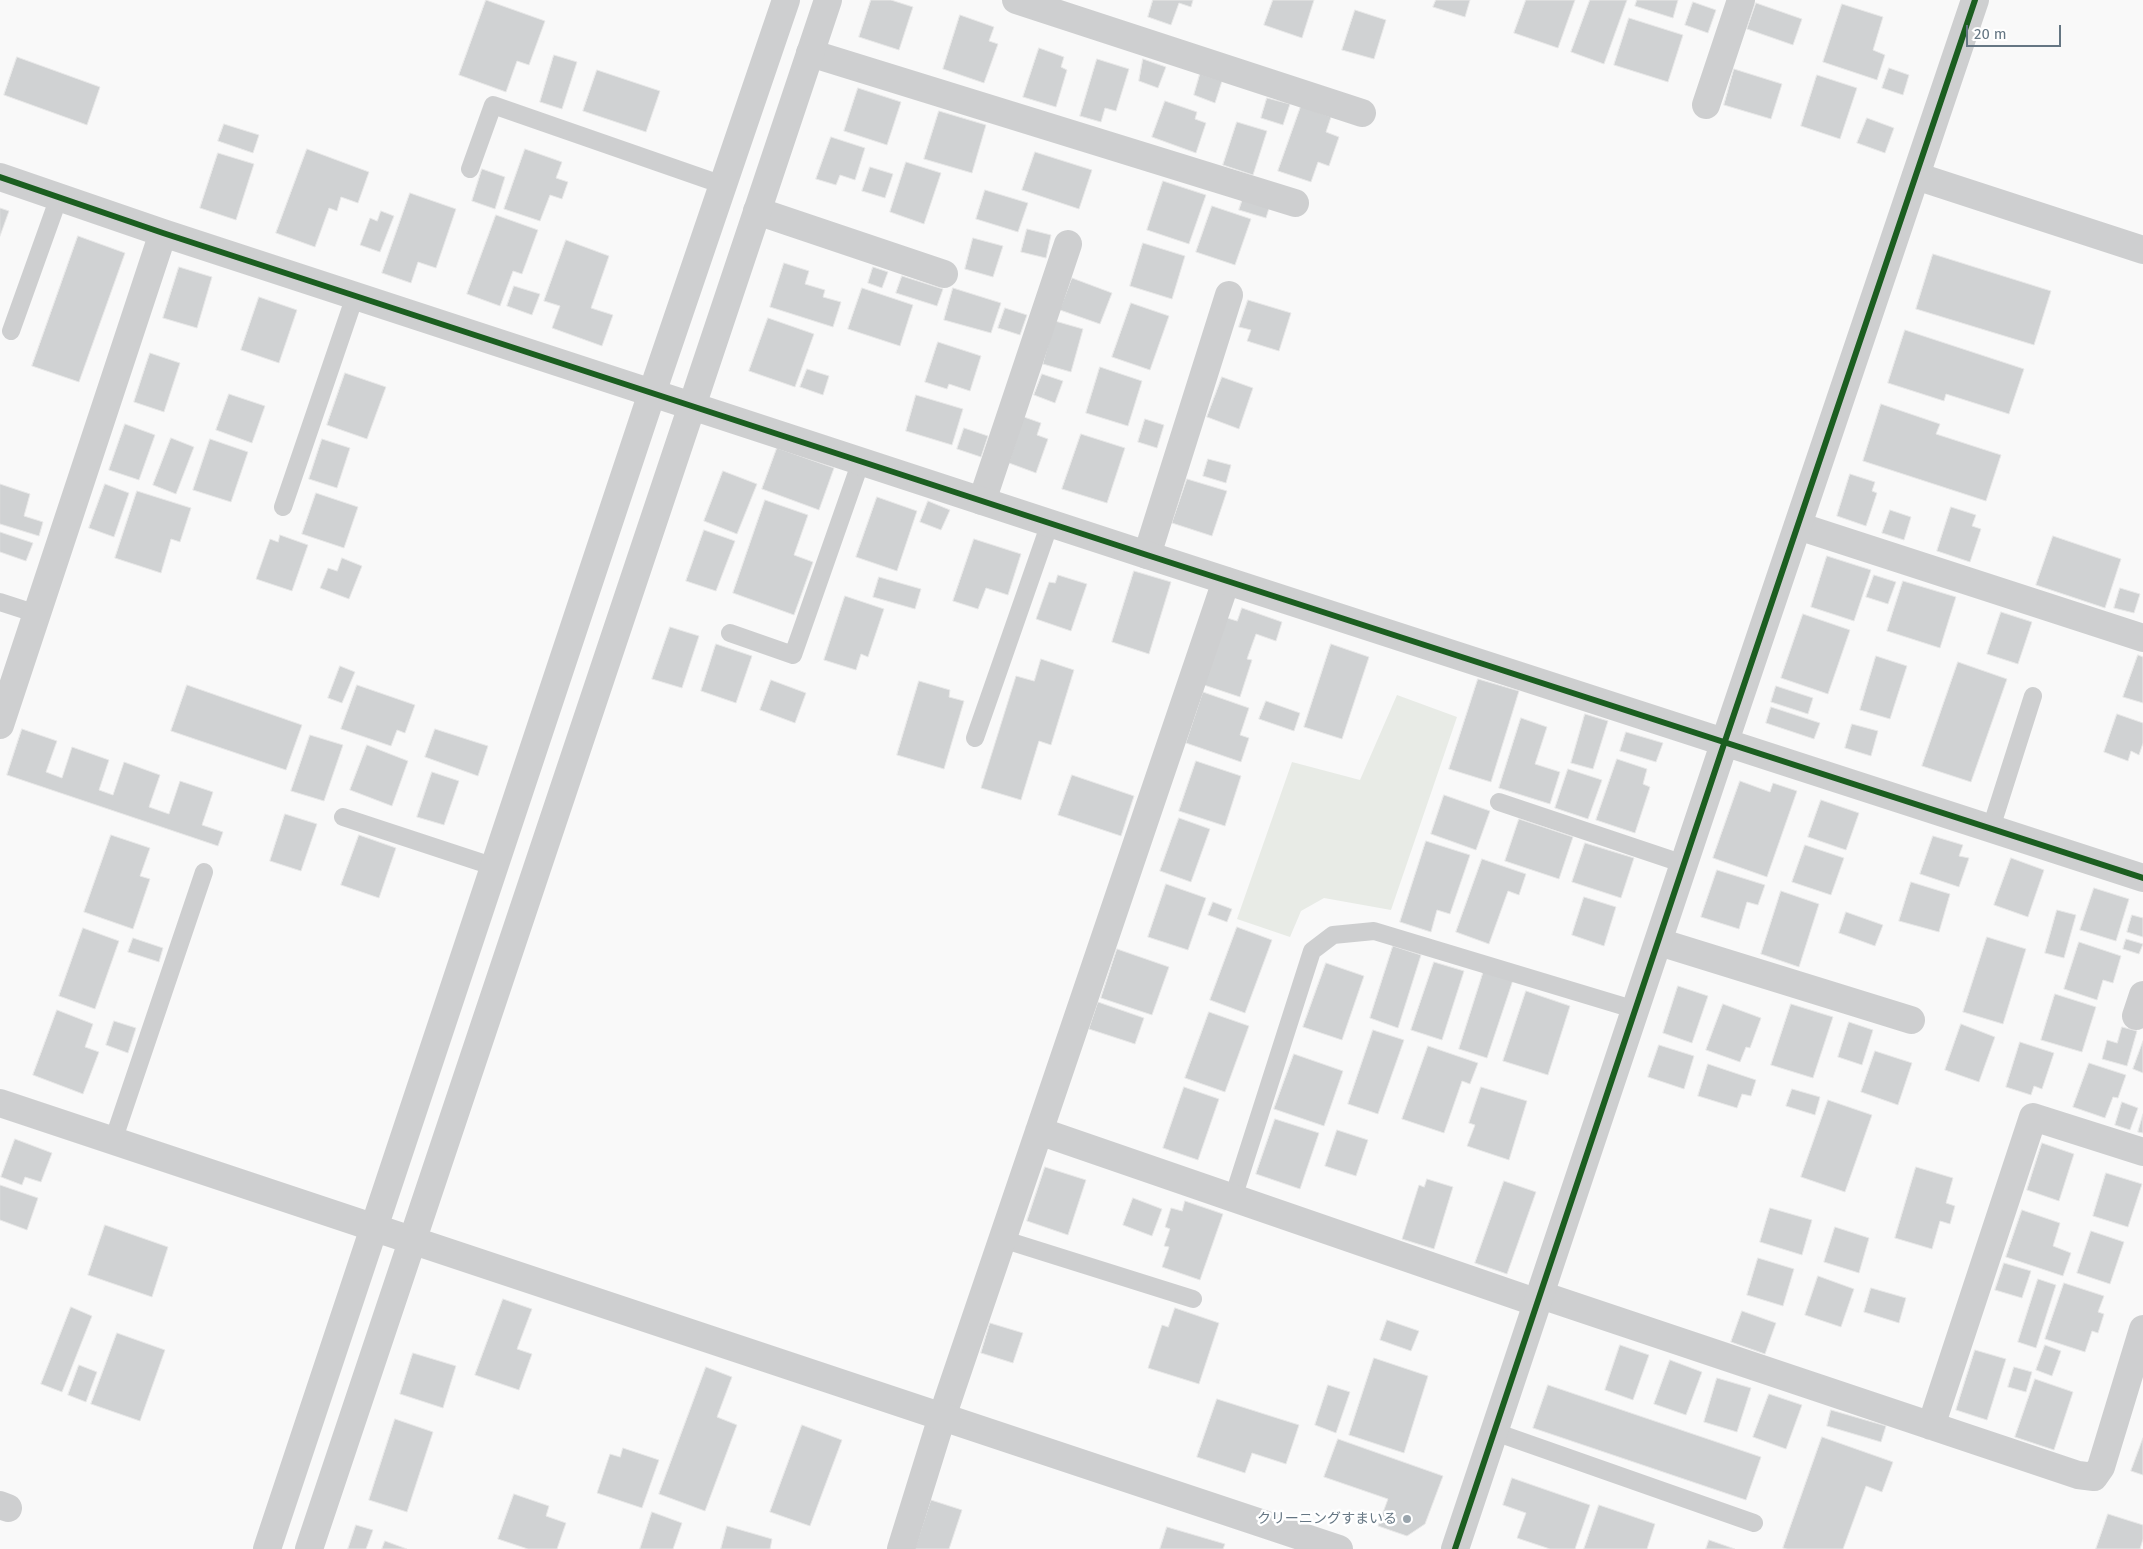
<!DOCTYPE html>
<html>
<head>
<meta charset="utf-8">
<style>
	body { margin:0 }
	#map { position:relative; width:2143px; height:1549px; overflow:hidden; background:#f9f9f9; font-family:"Fira Sans",sans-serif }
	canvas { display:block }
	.scale { position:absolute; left:1966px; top:25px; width:95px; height:22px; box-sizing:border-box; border:2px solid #657683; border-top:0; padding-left:6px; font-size:15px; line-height:18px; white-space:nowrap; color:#657683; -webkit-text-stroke:4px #fff; paint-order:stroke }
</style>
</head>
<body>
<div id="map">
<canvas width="2143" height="1549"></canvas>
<div class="scale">20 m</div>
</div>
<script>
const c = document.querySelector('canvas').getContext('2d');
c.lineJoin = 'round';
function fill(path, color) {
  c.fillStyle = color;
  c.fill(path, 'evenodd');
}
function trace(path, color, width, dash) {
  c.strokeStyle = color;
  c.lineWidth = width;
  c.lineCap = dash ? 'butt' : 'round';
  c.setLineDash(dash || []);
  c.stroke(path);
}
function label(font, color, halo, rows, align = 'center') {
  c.font = font + ' "Fira Sans","Noto Sans JP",sans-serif';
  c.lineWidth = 5;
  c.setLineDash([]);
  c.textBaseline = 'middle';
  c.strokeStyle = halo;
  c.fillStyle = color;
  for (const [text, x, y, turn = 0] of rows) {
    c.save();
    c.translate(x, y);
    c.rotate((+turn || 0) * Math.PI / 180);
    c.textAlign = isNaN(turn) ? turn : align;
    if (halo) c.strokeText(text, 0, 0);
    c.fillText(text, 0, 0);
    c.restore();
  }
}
fill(new Path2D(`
	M1397 695 1457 717 1391 910 1324 898 1301 911 1290 937 1237 919 1292 762 1360 780Z`), '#e8ebe6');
const building = new Path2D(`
	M486 0 545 21 529 65 517 61 506 92 459 75Z
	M871 0H891L913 7 899 50 859 37Z
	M1153 0H1193L1191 7 1179 3 1171 25 1148 17Z
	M1273 0H1314L1302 38 1264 25Z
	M1436 0H1470L1465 17 1433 7Z
	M1526 0H1575L1558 48 1514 33Z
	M1590 0H1627L1604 64 1571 52Z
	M1637 0H1678L1673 18 1635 6Z
	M1693 2 1716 10 1708 33 1685 25Z
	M1756 3 1802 19 1793 45 1747 29Z
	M1842 4 1883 17 1873 50 1885 55 1877 80 1823 62Z
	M1355 10 1386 20 1374 59 1342 50Z
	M960 15 994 27 989 41 998 44 984 83 943 69Z
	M1629 18 1683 35 1668 82 1614 65Z
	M1039 48 1064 57 1061 67 1067 70 1056 107 1023 97Z
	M554 55 577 62 562 109 540 102Z
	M17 57 100 87 87 125 4 95Z
	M1097 59 1129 69 1116 111 1105 108 1101 122 1080 116Z
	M1143 59 1166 67 1158 88 1139 81Z
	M1889 68 1909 75 1903 95 1882 88Z
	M1734 69 1782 84 1771 119 1724 105Z
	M597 70 660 91 646 132 583 111Z
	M1200 74 1222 81 1215 103 1194 95Z
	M1817 75 1857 88 1840 139 1801 126Z
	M858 88 901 102 887 145 844 131Z
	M1267 98 1290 104 1283 125 1261 118Z
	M1165 101 1197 112 1195 119 1206 123 1196 153 1152 137Z
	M1301 106 1331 117 1326 132 1339 137 1329 166 1318 162 1311 182 1278 171Z
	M939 111 986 125 972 173 924 159Z
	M1867 118 1894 128 1885 153 1857 143Z
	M1237 122 1267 131 1253 175 1223 165Z
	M224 124 259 135 253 153 218 141Z
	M831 137 865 148 855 180 840 175 836 185 816 179Z
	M307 149 369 172 358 203 341 197 337 211 329 208 315 247 276 233Z
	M525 149 562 162 556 178 568 182 562 199 550 195 540 221 504 209Z
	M1035 152 1092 170 1079 209 1022 190Z
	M218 153 254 164 236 220 200 208Z
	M906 162 941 173 924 224 890 212Z
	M870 167 893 174 885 198 862 191Z
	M482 169 505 177 495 209 472 201Z
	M1163 181 1206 195 1189 244 1147 230Z
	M985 190 1028 203 1018 232 976 219Z
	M410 193 456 209 436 268 418 262 411 283 382 273Z
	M1243 198 1270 205 1266 218 1239 210Z
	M1212 206 1251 219 1235 265 1196 252Z
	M0 208 9 211 0 236Z
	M381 211 394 216 380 252 360 245 370 218 377 221Z
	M496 215 538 230 522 274 513 271 500 306 467 294Z
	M1027 229 1051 235 1046 258 1021 252Z
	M78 236 125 253 79 382 32 366Z
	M973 238 1003 246 993 277 965 269Z
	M566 240 609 256 591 308 613 315 602 346 552 328 560 306 544 301Z
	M1143 243 1185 256 1172 299 1130 286Z
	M1933 254 2051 291 2034 345 1916 309Z
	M784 263 809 271 805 284 825 290 823 297 841 302 833 327 770 307Z
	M179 267 212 277 197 328 163 318Z
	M873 267 888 272 882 288 868 283Z
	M902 276 943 289 937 306 896 293Z
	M1072 278 1112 293 1100 324 1060 310Z
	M514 286 540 294 532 315 507 306Z
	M862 288 913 305 900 346 848 329Z
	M953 288 1001 303 991 333 944 320Z
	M259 297 297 310 279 363 241 350Z
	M1248 300 1291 313 1279 351 1247 341 1251 330 1239 327Z
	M1131 303 1169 316 1150 370 1112 357Z
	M1005 308 1027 315 1020 335 998 328Z
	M768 318 814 334 795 387 749 371Z
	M1055 321 1083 329 1071 372 1043 364Z
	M1905 330 2024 369 2009 414 1946 394 1944 401 1888 383Z
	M938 342 981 356 970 391 949 384 947 389 925 382Z
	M150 353 180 363 164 412 134 402Z
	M1100 367 1142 381 1128 426 1086 413Z
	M807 369 829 376 823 395 800 387Z
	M345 373 386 387 367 439 327 425Z
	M1042 374 1063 381 1055 403 1034 395Z
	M1222 377 1253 388 1239 429 1207 417Z
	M229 394 265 406 252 443 216 430Z
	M916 395 963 409 952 445 906 431Z
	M1881 404 1940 424 1936 434 2001 455 1986 501 1863 461Z
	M1024 417 1041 423 1037 435 1048 439 1036 473 1009 463Z
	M1145 419 1164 425 1157 448 1138 442Z
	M125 424 155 435 139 480 109 470Z
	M964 428 988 436 981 457 957 449Z
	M1081 434 1125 448 1107 503 1062 489Z
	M171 438 194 447 176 494 153 485Z
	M210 439 248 452 231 502 193 490Z
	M322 439 350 448 337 488 309 479Z
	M777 448 834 468 819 510 762 489Z
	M1208 459 1231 465 1226 483 1203 476Z
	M723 471 757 484 737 534 704 521Z
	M1850 474 1875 482 1872 491 1877 493 1866 526 1837 516Z
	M1187 479 1227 491 1212 536 1172 523Z
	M0 484 30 494 24 516 43 522 39 536 0 524Z
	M105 484 129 493 114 537 89 528Z
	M137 491 191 508 180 542 171 539 161 573 115 558Z
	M316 493 358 507 344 548 302 534Z
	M877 497 917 511 897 571 856 557Z
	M765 500 808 515 794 555 813 562 794 615 733 593Z
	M928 501 950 510 941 530 920 522Z
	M1951 507 1976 515 1972 526 1981 529 1970 562 1937 551Z
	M1890 510 1911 517 1904 540 1882 533Z
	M704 530 735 541 716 591 686 581Z
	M0 532 33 543 26 561 0 552Z
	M280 535 308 545 292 591 256 579 270 539 278 542Z
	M2053 536 2121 559 2105 608 2036 585Z
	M974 539 1021 554 1008 595 986 588 978 609 953 601Z
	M1827 556 1871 570 1854 621 1811 607Z
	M342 558 362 566 349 599 320 588 328 568 337 571Z
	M1134 571 1171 582 1149 654 1112 642Z
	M1058 575 1087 584 1071 631 1036 619 1049 582 1055 583Z
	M1874 575 1896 582 1888 604 1866 597Z
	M879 577 921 589 915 609 873 597Z
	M1903 581 1956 597 1940 648 1887 631Z
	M2120 588 2140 594 2134 613 2114 608Z
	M845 596 884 609 868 657 861 654 856 670 824 660Z
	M1242 608 1282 622 1276 641 1256 634 1247 659 1252 660 1240 697 1201 684 1224 617 1237 621Z
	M2001 612 2032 622 2018 664 1987 654Z
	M1803 614 1850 630 1828 694 1781 678Z
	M670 627 699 636 682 688 652 679Z
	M716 644 752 656 736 703 701 691Z
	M1331 644 1369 657 1342 739 1304 727Z
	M2138 655 2143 657V703L2123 697Z
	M1876 656 1907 666 1890 719 1860 710Z
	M1041 659 1074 670 1051 745 1039 741 1021 800 981 788 1016 676 1034 681Z
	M1958 662 2007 679 1971 782 1922 766Z
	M340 666 355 672 342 703 328 698Z
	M1478 679 1519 691 1491 782 1449 769Z
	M771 680 806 693 795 723 760 710Z
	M919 681 950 690 949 697 964 701 944 769 897 755Z
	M187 685 302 725 286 770 171 731Z
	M357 685 415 705 405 733 397 730 391 746 341 729Z
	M1776 686 1813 698 1808 714 1771 702Z
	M1203 692 1249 708 1240 735 1249 738 1241 762 1186 743Z
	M1266 701 1300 713 1294 731 1259 719Z
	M1771 707 1820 723 1814 739 1766 723Z
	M1585 714 1608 721 1593 769 1571 763Z
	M2117 714 2143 723V743L2139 755 2131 751 2128 761 2104 752Z
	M1521 718 1547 727 1535 764 1560 772 1550 804 1499 788Z
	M1852 724 1878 731 1871 756 1845 748Z
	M22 729 57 741 46 772 62 778 72 747 109 760 99 790 113 795 124 762 160 775 149 807 169 814 180 781 213 792 202 825 223 832 218 846 7 775Z
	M435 729 488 746 478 776 425 757Z
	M1626 732 1663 743 1656 762 1620 751Z
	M310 735 343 745 324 801 291 791Z
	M367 745 408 761 392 806 350 790Z
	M1617 759 1647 769 1643 784 1650 787 1635 833 1596 820Z
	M1196 761 1241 776 1225 826 1179 811Z
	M1568 769 1602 780 1588 819 1555 808Z
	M432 772 459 781 444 825 417 817Z
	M1072 775 1134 796 1121 836 1058 815Z
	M1740 781 1770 792 1773 783 1797 791 1767 877 1713 858Z
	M1444 795 1490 811 1476 850 1431 834Z
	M1821 800 1859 813 1846 850 1808 837Z
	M285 814 317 824 301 871 270 861Z
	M1179 818 1210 829 1191 882 1160 871Z
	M1519 819 1573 837 1559 879 1505 861Z
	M111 835 150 848 140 876 150 879 133 929 84 912Z
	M359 835 396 848 379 898 341 885Z
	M1933 836 1963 845 1959 856 1969 858 1959 887 1920 874Z
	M1426 841 1470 855 1450 914 1437 910 1431 932 1400 922Z
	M1585 843 1634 858 1621 898 1572 882Z
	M1805 845 1844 858 1831 895 1792 882Z
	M2011 858 2044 870 2028 917 1994 905Z
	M1482 859 1526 874 1519 895 1508 891 1489 944 1456 932Z
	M1717 870 1765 885 1758 905 1747 902 1739 929 1701 917Z
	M1911 882 1950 894 1939 932 1899 921Z
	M1166 884 1206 898 1188 950 1148 937Z
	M2094 888 2129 899 2116 941 2080 930Z
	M1781 891 1819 904 1799 967 1761 954Z
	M1584 897 1616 907 1604 946 1572 935Z
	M1213 902 1232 909 1227 922 1208 915Z
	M2057 910 2076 915 2064 958 2045 953Z
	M1846 912 1883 925 1875 946 1839 933Z
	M2132 915 2143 918V937L2127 932Z
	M1237 927 1272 940 1245 1013 1210 1000Z
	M83 928 119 941 95 1009 59 996Z
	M1987 937 2026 949 2003 1024 1963 1012Z
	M133 938 163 948 159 962 128 952Z
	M2126 939 2143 944 2139 954 2123 949Z
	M2079 942 2121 956 2113 983 2103 980 2097 1000 2064 989Z
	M1393 946 1421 955 1398 1028 1370 1018Z
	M1117 949 1169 967 1152 1015 1101 998Z
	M1434 962 1464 971 1442 1040 1411 1030Z
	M1326 963 1364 976 1342 1040 1303 1027Z
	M1484 970 1513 980 1487 1058 1459 1049Z
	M1678 986 1708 996 1692 1043 1663 1033Z
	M1526 991 1570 1006 1548 1075 1503 1061Z
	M2055 994 2096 1007 2082 1052 2041 1040Z
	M1098 1002 1144 1018 1135 1044 1089 1029Z
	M1723 1004 1761 1018 1750 1048 1746 1047 1740 1062 1706 1050Z
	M1791 1004 1833 1017 1813 1078 1771 1065Z
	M57 1010 93 1024 85 1047 99 1052 83 1094 33 1075Z
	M1209 1012 1249 1026 1225 1092 1185 1078Z
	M114 1021 136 1028 128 1053 106 1045Z
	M1849 1022 1873 1030 1862 1065 1838 1057Z
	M1961 1024 1995 1037 1979 1082 1945 1070Z
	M2122 1027 2137 1031 2127 1066 2102 1059 2107 1040 2117 1043Z
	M1373 1030 1404 1040 1378 1114 1348 1104Z
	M2143 1041V1073L2133 1069Z
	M2020 1042 2054 1053 2042 1089 2034 1086 2031 1095 2006 1087Z
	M1659 1045 1694 1056 1684 1089 1648 1077Z
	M1428 1046 1478 1063 1470 1084 1462 1081 1444 1133 1402 1119Z
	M1875 1051 1912 1063 1898 1105 1861 1092Z
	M1294 1054 1343 1071 1324 1126 1274 1109Z
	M2089 1063 2126 1075 2118 1098 2113 1097 2105 1118 2073 1107Z
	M1708 1064 1756 1080 1751 1096 1742 1094 1737 1108 1698 1096Z
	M1184 1087 1219 1099 1198 1160 1163 1148Z
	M1481 1087 1527 1101 1509 1160 1467 1146 1475 1125 1469 1123Z
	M1792 1089 1820 1097 1815 1115 1786 1106Z
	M1828 1100 1872 1115 1845 1192 1801 1177Z
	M2122 1102 2138 1108 2130 1130 2115 1125Z
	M2143 1114V1133L2138 1132Z
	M1275 1119 1319 1133 1300 1189 1256 1174Z
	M1337 1130 1368 1140 1356 1176 1325 1166Z
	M15 1139 52 1153 41 1182 25 1177 22 1185 1 1177Z
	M2042 1143 2074 1154 2059 1201 2027 1190Z
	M1045 1167 1086 1180 1068 1235 1027 1221Z
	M1916 1167 1953 1178 1946 1203 1955 1206 1950 1224 1940 1221 1932 1249 1895 1238Z
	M2106 1173 2142 1184 2128 1227 2093 1216Z
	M1427 1179 1453 1187 1434 1249 1402 1239 1419 1185 1424 1187Z
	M1504 1181 1536 1192 1507 1274 1475 1263Z
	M0 1185 38 1198 27 1230 0 1220Z
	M1133 1198 1162 1209 1152 1236 1123 1225Z
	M1185 1201 1223 1214 1200 1280 1162 1267 1169 1247 1164 1246 1170 1229 1165 1227 1171 1208 1182 1211Z
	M1770 1208 1812 1220 1802 1255 1760 1242Z
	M2022 1210 2060 1223 2053 1246 2071 1253 2063 1276 2006 1257Z
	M105 1225 168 1247 152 1297 88 1275Z
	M1835 1227 1869 1238 1859 1273 1824 1262Z
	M2091 1231 2124 1242 2110 1284 2077 1273Z
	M1758 1258 1794 1269 1783 1306 1747 1295Z
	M2004 1263 2031 1271 2022 1298 1995 1290Z
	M1818 1276 1854 1289 1841 1327 1805 1315Z
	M2038 1279 2056 1285 2036 1348 2018 1342Z
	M2064 1283 2104 1296 2098 1312 2104 1314 2098 1333 2092 1331 2085 1352 2045 1339Z
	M1871 1288 1906 1298 1899 1323 1864 1312Z
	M503 1299 532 1309 517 1349 532 1354 519 1390 475 1375Z
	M71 1307 92 1316 62 1392 41 1384Z
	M1175 1308 1219 1323 1199 1384 1148 1368 1162 1325 1168 1327Z
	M1742 1311 1776 1323 1765 1354 1731 1342Z
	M1387 1320 1419 1331 1411 1351 1380 1340Z
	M990 1323 1023 1333 1013 1363 981 1353Z
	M117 1333 165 1350 140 1421 91 1404Z
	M1620 1345 1649 1355 1633 1400 1605 1390Z
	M2045 1345 2061 1351 2052 1376 2036 1370Z
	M1975 1350 2006 1359 1987 1420 1956 1410Z
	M413 1353 456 1366 443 1408 400 1394Z
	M1374 1358 1428 1376 1404 1453 1349 1435Z
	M1670 1360 1702 1372 1686 1415 1654 1404Z
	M79 1365 97 1372 86 1402 68 1395Z
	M706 1367 732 1377 717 1417 737 1425 705 1511 659 1494Z
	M2014 1367 2032 1372 2026 1392 2008 1387Z
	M1717 1378 1751 1388 1737 1432 1704 1422Z
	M2035 1379 2073 1392 2054 1450 2015 1437Z
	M1328 1385 1350 1392 1336 1433 1315 1425Z
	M1548 1385 1761 1457 1746 1500 1533 1428Z
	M1769 1394 1802 1405 1786 1449 1753 1437Z
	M1217 1399 1299 1425 1286 1464 1252 1453 1245 1473 1197 1457Z
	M1831 1410 1886 1426 1881 1442 1827 1426Z
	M395 1419 433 1432 407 1512 369 1500Z
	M802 1425 842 1440 810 1526 770 1512Z
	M1822 1437 1893 1462 1882 1492 1866 1486 1843 1549H1787L1783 1548Z
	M2143 1438V1475L2131 1471Z
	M1338 1439 1443 1476 1425 1524 1407 1536 1378 1526 1388 1499 1324 1477Z
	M623 1448 659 1460 642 1508 597 1493 610 1454 620 1457Z
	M1512 1478 1590 1505 1575 1549H1550L1517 1538 1526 1513 1503 1505Z
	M514 1494 549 1506 546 1516 566 1523 557 1549H528L498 1539Z
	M931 1500 962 1510 949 1549H915Z
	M1599 1505 1655 1524 1647 1549H1584Z
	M652 1512 682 1523 673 1549H640Z
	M2108 1514 2143 1525V1539L2140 1549H2096Z
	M356 1525 373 1530 366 1549H348Z
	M727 1526 772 1539 770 1549H721Z
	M1167 1527 1225 1544 1223 1549H1160Z
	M1709 1540 1735 1549H1706Z
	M385 1541 407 1549H382Z`);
fill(building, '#d0d2d3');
trace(building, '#e8e8e8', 1);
trace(new Path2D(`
	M470 169 493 105 723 185
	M11 331 59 197
	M283 507 355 296
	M0 602 37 614
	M730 633 793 655 861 461
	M975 738 1050 523
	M1499 802 1684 864
	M343 817 495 867
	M1991 828 2033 696
	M113 1141 204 872
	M1233 1198 1312 951 1333 935 1374 931 1636 1010
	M1002 1239 1193 1299
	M1495 1432 1754 1523`), '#cecfd0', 18);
trace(new Path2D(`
	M1016 0 1362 113
	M810 53 1295 203
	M1706 105 1741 0
	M1916 176 2143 250
	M757 211 944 274
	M982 501 1068 244
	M1798 526 2143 638
	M1147 555 1229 295
	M1659 942 1911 1020
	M2136 1016 2143 995
	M1039 1131 1538 1303
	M1541 1295 2078 1475 2094 1477 2101 1467 2143 1329
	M1931 1426 2033 1117 2143 1152
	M0 1505 8 1508
	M901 1549 942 1417 1226 581`), '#cecfd0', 28);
trace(new Path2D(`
	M0 177 163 233 1147 555 2143 878
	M0 725 163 233
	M0 1103 1339 1549
	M267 1549 652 393 786 0
	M309 1549 828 0
	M1455 1549 1725 741 1975 0`), '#cecfd0', 28);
trace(new Path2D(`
	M0 177 163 233 1147 555 2143 878
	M1455 1549 1725 741 1975 0`), '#1b5e20', 6);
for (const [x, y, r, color] of [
	[1407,1519,5,"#99a4ac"]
]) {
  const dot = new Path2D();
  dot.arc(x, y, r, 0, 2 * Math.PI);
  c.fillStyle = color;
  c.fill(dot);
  trace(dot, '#fff', 2);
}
label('14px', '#657683', '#fff', [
	["クリーニングすまいる",1397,1519]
], 'right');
</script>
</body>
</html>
